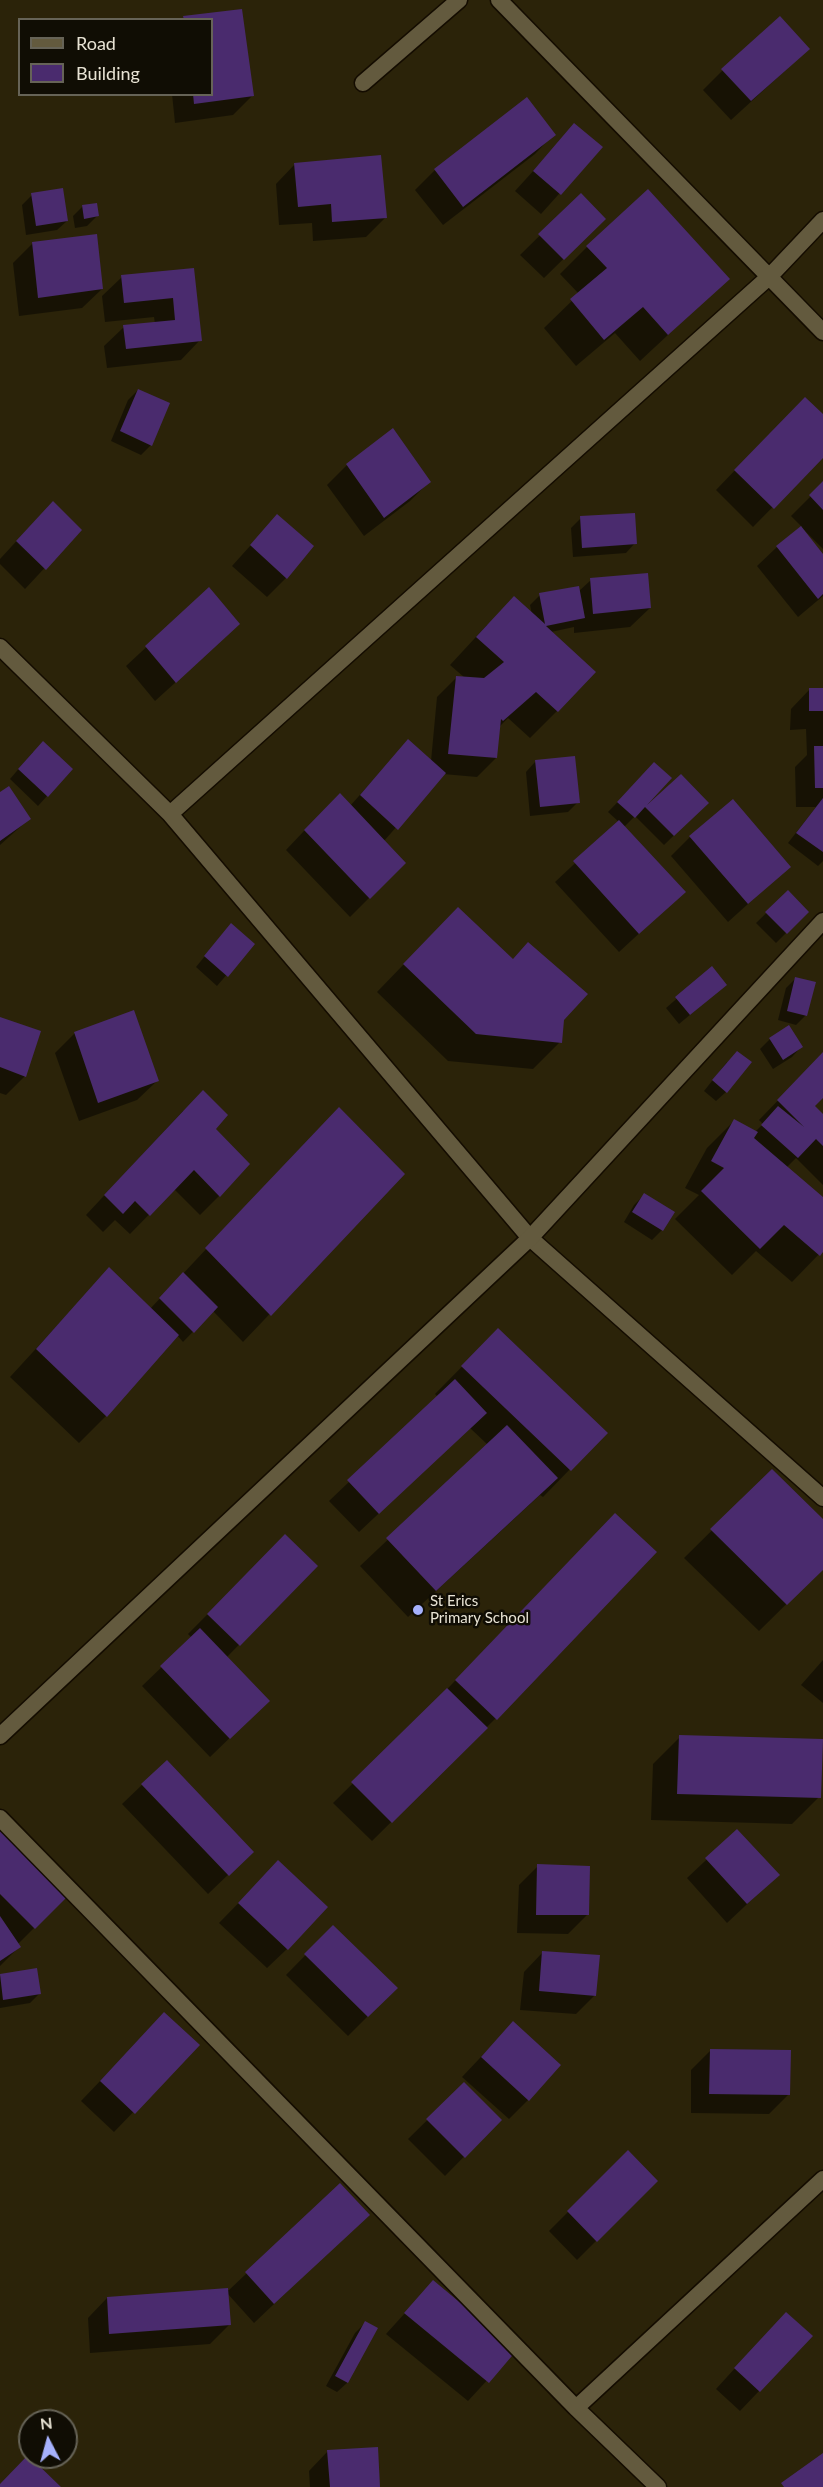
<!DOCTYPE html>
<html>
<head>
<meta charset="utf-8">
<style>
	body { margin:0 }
	#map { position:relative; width:823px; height:2487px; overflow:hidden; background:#2b2309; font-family:Lato,sans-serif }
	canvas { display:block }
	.legend { position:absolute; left:18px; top:18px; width:195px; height:78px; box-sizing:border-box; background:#100d04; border:2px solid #666357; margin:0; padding:8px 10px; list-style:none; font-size:18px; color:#e8e3d4 }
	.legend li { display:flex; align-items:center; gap:12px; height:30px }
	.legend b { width:30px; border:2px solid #666357 }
	.north { position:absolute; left:18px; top:2409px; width:60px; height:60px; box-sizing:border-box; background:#100d04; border:2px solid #666357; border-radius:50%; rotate:354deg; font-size:16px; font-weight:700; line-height:24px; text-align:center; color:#e8e3d4 }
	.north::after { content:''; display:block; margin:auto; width:21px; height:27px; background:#a6b1fc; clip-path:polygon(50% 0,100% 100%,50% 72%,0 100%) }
</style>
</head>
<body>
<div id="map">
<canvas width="823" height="2487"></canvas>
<ul class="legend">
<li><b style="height:8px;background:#635a3e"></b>Road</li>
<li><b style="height:16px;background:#4a2b6e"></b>Building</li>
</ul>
<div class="north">N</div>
</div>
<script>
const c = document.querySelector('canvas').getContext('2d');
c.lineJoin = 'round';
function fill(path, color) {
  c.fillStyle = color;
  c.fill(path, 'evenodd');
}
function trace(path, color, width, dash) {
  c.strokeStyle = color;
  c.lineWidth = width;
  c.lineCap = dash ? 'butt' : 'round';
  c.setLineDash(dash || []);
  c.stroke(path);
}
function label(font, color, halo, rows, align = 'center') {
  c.font = font + ' Lato,sans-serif';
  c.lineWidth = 5;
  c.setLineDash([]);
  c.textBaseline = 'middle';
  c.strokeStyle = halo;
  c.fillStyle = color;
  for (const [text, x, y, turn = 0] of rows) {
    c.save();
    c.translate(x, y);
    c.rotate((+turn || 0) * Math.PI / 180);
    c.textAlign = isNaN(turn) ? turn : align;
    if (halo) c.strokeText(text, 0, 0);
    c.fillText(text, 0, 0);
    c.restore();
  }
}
fill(new Path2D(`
	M241 10 252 96 233 115 175 123 172 94H212V20H182Z
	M788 68 731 120 703 90 723 70Z
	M526 99 554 134 535 154 443 225 415 190 435 170Z
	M575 125 601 147 541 214 515 191Z
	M295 164 386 217 366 237 313 241 312 223 279 225 276 184Z
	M32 195 67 221 57 230 26 235 22 205Z
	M581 195 604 219 544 278 520 255Z
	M83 206 97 216 87 226 75 228 73 216Z
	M33 243 102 289 82 308 19 316 13 263Z
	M587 247 728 279 640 361 615 333 576 366 544 328 579 294 560 274Z
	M193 269 200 340 181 360 107 368 104 346 124 327 155 324 154 317 105 322 102 296 122 277Z
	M138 390 151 445 141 455 111 441 128 400Z
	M823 417V456L753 527 716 490 785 418Z
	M392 430 429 482 410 501 364 536 327 485 347 465Z
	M823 484V549L804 530 803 531 823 556V596L798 617 757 566 777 547 802 527 791 516Z
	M277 516 286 578 267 597 232 566Z
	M581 518 635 543 626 553 573 557 571 528Z
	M34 522 80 530 25 589 0 564V559Z
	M591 580 650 608 630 627 574 633V627L551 632 557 711 530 738 508 718 499 727 496 758 477 777 443 774 384 841 404 863 350 917 286 850 320 814 350 806 408 741 431 761 437 697 456 678H465L450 665 487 625 532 615 530 605 540 595 579 591Z
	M209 589 219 643 155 701 126 666Z
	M810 689H823V861L818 866 788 843 816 807H796L795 767 807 755 806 729 790 730 791 709Z
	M33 752 47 796 38 806 10 779Z
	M535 762 578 802 568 812 530 816 526 772Z
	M645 774 650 805 707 803 664 845 635 816 624 827 684 892 619 952 555 882 619 822 608 812Z
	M0 794 29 819 0 845Z
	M690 837 789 867 728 922 671 856Z
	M788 892 807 912 776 943 756 923Z
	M222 935 253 944 217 986 196 967Z
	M431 936 563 1020 560 1042 533 1069 448 1061 377 992Z
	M712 968 715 994 679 1024 666 1008Z
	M796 978 806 1015 796 1025 778 1020 786 988Z
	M0 1018 25 1076 6 1095 0 1093Z
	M788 1027 801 1047 792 1057 773 1069 760 1049 770 1039Z
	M75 1033 157 1081 137 1100 79 1121 55 1053Z
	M823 1054V1095L813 1106 823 1116V1185L796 1158 786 1168 823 1199V1250L792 1282 756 1251 732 1275 675 1219 699 1195 685 1188 707 1148 734 1121 755 1132 763 1124 759 1120Z
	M727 1062 726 1092 716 1101 704 1091Z
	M183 1111 214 1129 219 1196 200 1215 174 1189 130 1234 115 1220 103 1232 86 1215Z
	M312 1136 403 1174 243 1342 213 1311 183 1342 177 1335 106 1416 79 1443 10 1377 109 1269 150 1309Z
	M644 1195 662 1230 652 1240 624 1222 634 1205Z
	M498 1330 605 1433 543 1497 540 1495 408 1617 360 1566 488 1445 470 1428 359 1532 329 1501 438 1397 435 1394Z
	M772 1471 823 1522V1568L759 1631 684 1558Z
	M285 1536 316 1566 226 1658 268 1701 210 1757 142 1686 192 1638 188 1634Z
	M588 1542 655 1552 495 1719 372 1841 333 1803 429 1708Z
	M823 1660V1703L801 1685Z
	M680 1737 819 1797 792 1824 651 1820 653 1764Z
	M166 1762 232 1871 208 1894 122 1804Z
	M737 1831 778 1875 727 1923 687 1878Z
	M0 1834 68 1894 17 1945 19 1947 0 1966Z
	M538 1866 587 1915 568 1934 517 1933 519 1885Z
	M259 1882 287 1949 267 1968 219 1923Z
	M333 1927 396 1988 348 2036 286 1975Z
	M543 1952 595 1995 576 2014 520 2010 524 1972Z
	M36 1970 40 1993 30 2003 0 2008V1976Z
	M513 2023 528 2100 509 2119 462 2077Z
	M145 2034 198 2045 114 2132 81 2101Z
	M711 2050 788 2095 769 2114 691 2113V2070Z
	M464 2084 500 2120 445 2176 408 2139Z
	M628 2152 656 2181 577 2260 549 2231Z
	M340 2185 368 2215 254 2323 227 2293 229 2325 210 2344 90 2353 88 2318 107 2298 229 2290Z
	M433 2282 515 2350 468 2401 386 2334Z
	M365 2323 376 2329 347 2383 337 2392 326 2386 355 2333Z
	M767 2333 759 2391 740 2411 716 2389Z
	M328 2451 379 2487H310L309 2471Z`), '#0007');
fill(new Path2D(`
	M242 9 254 96 194 104 193 94H212V20H184L183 16Z
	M780 16 810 49 751 101 721 69Z
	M527 97 556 135 463 207 434 169Z
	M574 123 603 147 561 195 533 171Z
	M381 155 387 218 332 222 331 204 298 207 294 163Z
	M63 188 68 221 36 226 31 193Z
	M648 189 730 279 668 335 643 307 604 340 570 299 607 268 586 246Z
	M581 193 606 219 564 260 538 234Z
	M97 203 99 216 84 219 82 205Z
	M97 234 103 289 38 298 32 242Z
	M194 268 202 341 126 349 123 325 175 320 173 298 124 303 121 275Z
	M138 389 170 403 152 446 120 431Z
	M805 397 823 414V458L774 509 734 470Z
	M393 428 431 482 384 518 346 464Z
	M823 481V510L809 495Z
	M53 501 82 530 46 570 16 541Z
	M635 513 637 544 582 548 580 516Z
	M277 514 314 546 287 579 250 545Z
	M801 526 823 554V594L818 599 776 546Z
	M648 573 651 608 593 614 590 578Z
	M579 586 585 618 546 626 596 672 558 712 536 692 503 721 501 719 497 758 448 754 456 676 484 678 504 662 476 637 514 596 545 624 539 593Z
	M209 587 240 624 176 683 145 646Z
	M809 688H823V711H809Z
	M408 739 446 773 398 830 360 795Z
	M43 741 73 769 48 797 18 769Z
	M814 746H823V788H815Z
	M575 756 580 803 540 807 535 760Z
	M654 762 672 778 647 805 681 774 709 803 674 836 645 807 635 818 617 802Z
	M9 786 31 819 0 841V792Z
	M340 793 406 863 370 899 304 830Z
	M823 798V852L796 833Z
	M733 799 791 867 748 904 689 836Z
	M619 820 686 892 639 934 573 861Z
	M788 890 809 912 787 934 765 912Z
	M458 907 513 959 528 942 588 994 564 1020 562 1043 476 1034 403 964Z
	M231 923 255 944 228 977 204 956Z
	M712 966 727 985 690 1015 675 997Z
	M795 977 816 982 807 1016 787 1011Z
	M134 1010 159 1081 98 1103 74 1032Z
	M0 1017 41 1031 26 1077 0 1067Z
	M789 1025 803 1047 783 1060 769 1038Z
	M737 1051 752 1062 727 1093 712 1080Z
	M823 1052V1098L815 1106 823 1114V1146L816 1139 798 1158 761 1125 778 1106 804 1127 777 1100Z
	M203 1090 228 1115 216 1129 250 1164 220 1197 194 1170 150 1216 135 1201 123 1214 104 1195Z
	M339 1107 405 1174 271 1316 205 1248Z
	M734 1119 758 1132 754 1138 823 1197V1252L820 1256 784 1225 760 1249 701 1191 724 1168 711 1161Z
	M644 1193 675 1212 663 1231 632 1212Z
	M109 1267 179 1335 107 1417 36 1349Z
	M183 1272 218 1307 194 1333 159 1298Z
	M498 1328 608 1433 571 1471 461 1366Z
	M455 1379 487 1413 379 1514 347 1480Z
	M507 1425 558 1478 436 1591 386 1538Z
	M772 1469 823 1519V1570L787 1605 710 1529Z
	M615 1513 657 1552 497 1720 455 1680Z
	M285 1534 318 1566 240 1646 207 1614Z
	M200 1628 270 1701 230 1739 160 1666Z
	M447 1688 488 1728 392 1823 351 1782Z
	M679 1735 823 1739 821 1798 677 1794Z
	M167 1760 254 1852 229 1876 141 1784Z
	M3 1829 70 1894 35 1929 0 1894V1832Z
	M737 1829 780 1875 747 1904 705 1858Z
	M278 1860 328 1907 288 1950 238 1903Z
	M537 1864 590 1866 589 1915H536Z
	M0 1916 21 1947 0 1961Z
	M333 1925 398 1988 368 2017 304 1954Z
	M542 1951 600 1955 596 1996 539 1991Z
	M37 1968 41 1994 3 2000 0 1974Z
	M164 2012 200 2045 135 2114 100 2081Z
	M513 2021 561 2065 529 2101 481 2057Z
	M710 2049 791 2050 790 2095 709 2094Z
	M464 2082 502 2120 465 2158 426 2119Z
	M628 2150 658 2181 597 2242 567 2211Z
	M340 2183 370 2215 274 2304 245 2272Z
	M433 2280 517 2350 489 2383 404 2313Z
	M228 2288 231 2325 109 2334 107 2297Z
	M786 2312 813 2336 760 2392 734 2368Z
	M365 2321 378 2328 348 2383 335 2376Z
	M378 2447 380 2487H330L327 2450Z
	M823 2453V2487H784L781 2483Z
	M28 2455 30 2457 61 2487H0V2484Z`), '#4a2b6e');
const minor = new Path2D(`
	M499 0 823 332
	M363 83 459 0
	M0 647 170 814 530 1238 823 1498
	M170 814 770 276 823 220
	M0 1818 576 2408 658 2487
	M576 2408 823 2179`);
const tertiary = new Path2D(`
	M0 1736 530 1238 823 921`);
trace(minor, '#140c00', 19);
trace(tertiary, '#140c00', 19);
trace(minor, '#635a3e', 16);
trace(tertiary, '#635a3e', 16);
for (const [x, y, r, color] of [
	[418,1610,6,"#a6b1fc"]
]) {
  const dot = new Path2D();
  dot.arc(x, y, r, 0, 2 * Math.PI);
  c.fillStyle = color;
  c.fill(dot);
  trace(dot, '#100d04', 2);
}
label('15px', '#e8e3d4', '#100d04', [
	["St Erics",430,1601],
	["Primary School",430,1618]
], 'left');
</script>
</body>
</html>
